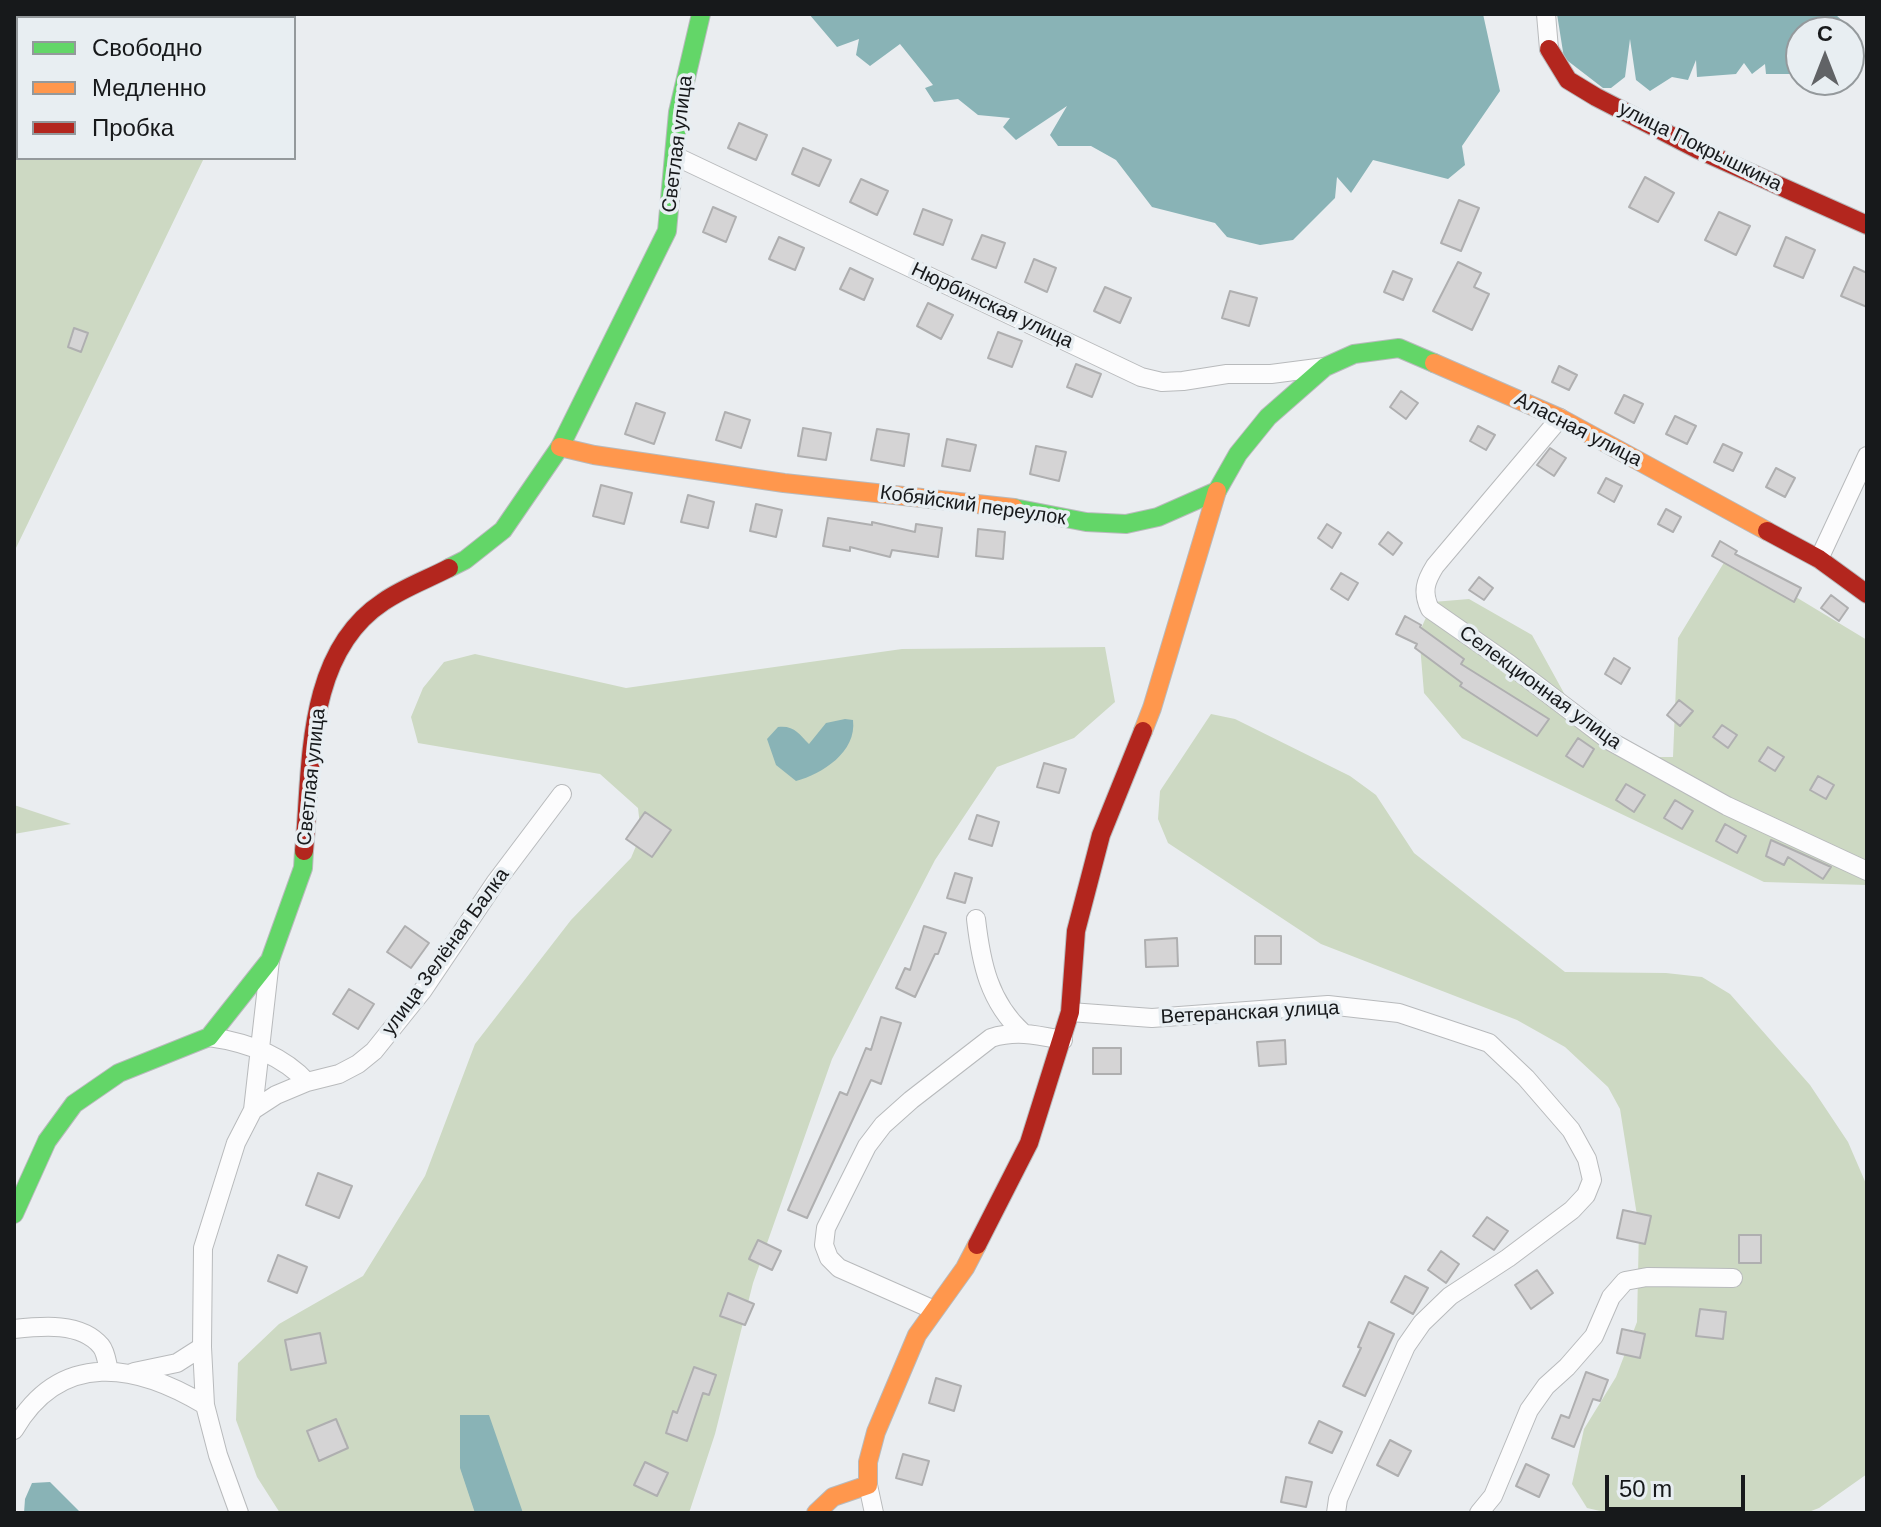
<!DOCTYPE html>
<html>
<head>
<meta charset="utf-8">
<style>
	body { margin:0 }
	#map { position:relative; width:1881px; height:1527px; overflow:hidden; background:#eaedf0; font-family:Helvetica,sans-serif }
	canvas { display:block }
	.frame { position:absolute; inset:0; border:16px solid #17191b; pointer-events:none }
	.legend { position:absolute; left:16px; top:16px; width:280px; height:144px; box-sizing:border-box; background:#e8eef2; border:2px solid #94999c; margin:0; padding:10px 14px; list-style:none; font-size:24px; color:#17191b }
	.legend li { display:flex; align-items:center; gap:16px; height:40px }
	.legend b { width:40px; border:2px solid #94999c }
	.north { position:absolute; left:1785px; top:16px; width:80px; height:80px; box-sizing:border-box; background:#e8eef2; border:2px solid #94999c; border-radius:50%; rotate:0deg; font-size:22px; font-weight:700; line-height:32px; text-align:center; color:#17191b }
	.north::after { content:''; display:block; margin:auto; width:28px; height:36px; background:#616366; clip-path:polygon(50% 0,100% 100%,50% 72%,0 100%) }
	.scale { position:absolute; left:1605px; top:1475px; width:140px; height:36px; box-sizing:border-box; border:4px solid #17191b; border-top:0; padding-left:10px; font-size:24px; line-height:28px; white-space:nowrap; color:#17191b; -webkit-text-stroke:6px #e8eef2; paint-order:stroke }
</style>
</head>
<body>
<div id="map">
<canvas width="1881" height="1527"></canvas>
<div class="frame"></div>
<ul class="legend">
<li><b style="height:10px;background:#63d668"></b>Свободно</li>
<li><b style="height:10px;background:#ff974d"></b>Медленно</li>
<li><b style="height:10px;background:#b3261e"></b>Пробка</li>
</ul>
<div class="north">С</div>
<div class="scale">50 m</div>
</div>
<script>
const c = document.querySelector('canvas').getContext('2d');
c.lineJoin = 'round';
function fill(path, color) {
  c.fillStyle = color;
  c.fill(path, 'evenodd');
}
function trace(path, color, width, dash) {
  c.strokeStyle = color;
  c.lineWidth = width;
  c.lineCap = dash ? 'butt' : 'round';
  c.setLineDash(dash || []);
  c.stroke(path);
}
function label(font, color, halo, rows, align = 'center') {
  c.font = font + ' Helvetica,sans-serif';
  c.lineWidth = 7;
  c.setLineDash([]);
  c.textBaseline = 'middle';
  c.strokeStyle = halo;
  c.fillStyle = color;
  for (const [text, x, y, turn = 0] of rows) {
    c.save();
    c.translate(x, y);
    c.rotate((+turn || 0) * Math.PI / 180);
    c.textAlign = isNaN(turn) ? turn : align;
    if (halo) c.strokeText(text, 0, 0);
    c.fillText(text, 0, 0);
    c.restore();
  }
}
fill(new Path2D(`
	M14 14H273L271 18H18V158H204L15 550Z
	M1728 556 1867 640V885L1764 882 1462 738 1424 693 1419 633 1433 602 1469 599 1532 635 1565 695 1603 740 1637 757H1673L1678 638Z
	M1105 647 1115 702 1074 738 997 767 935 860 832 1059 753 1283 715 1434 689 1513H280L257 1477 236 1420 238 1363 279 1324 363 1276 425 1176 475 1044 571 920 631 858 641 834 638 808 600 774 418 743 411 717 423 688 444 662 475 654 626 688 902 649Z
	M1211 714 1235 719 1350 776 1376 795 1414 853 1565 972 1666 973 1702 977 1730 994 1810 1085 1848 1142 1867 1186V1474L1819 1508 1806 1513H1609L1587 1508 1572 1484 1584 1429 1616 1377 1637 1322 1639 1228 1620 1109 1608 1087 1565 1047 1517 1020 1321 944 1168 843 1158 819 1160 791Z
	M14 805 71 824 14 834Z`), '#cdd9c3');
fill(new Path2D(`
	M809 14H1483L1500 91 1462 146 1465 165 1448 179 1373 160 1351 193 1337 177 1335 198 1293 240 1260 245 1227 237 1215 223 1152 207 1116 160 1091 146H1058L1050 135 1067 106 1016 140 1003 127 1010 118 978 115 958 99 934 102 925 88 933 85 900 44 870 66 856 55 859 39 837 47Z
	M1557 14H1835L1850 28 1849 61V32H1801V74H1766L1765 64 1752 74 1744 63 1736 74 1697 77 1696 60 1688 80 1672 77 1650 91 1636 80 1630 39 1625 77 1611 88H1603L1564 58Z
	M845 719 853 720C857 752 822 774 796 781L776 765 767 739 778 727C794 725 799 734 809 744L826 723Z
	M460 1415H489L523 1513H475L460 1468Z
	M50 1482 81 1513H24L25 1499 32 1483Z`), '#89b3b6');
const building = new Path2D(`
	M739 123 767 135 756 160 728 148Z
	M803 148 831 160 819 186 792 174Z
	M1645 177 1674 193 1658 222 1629 207Z
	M861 179 888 191 877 215 850 202Z
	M1459 200 1479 208 1461 251 1441 243Z
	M713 207 736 217 726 242 703 232Z
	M923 209 952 220 943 245 914 234Z
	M1719 212 1750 226 1736 255 1705 240Z
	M982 235 1005 243 996 268 972 259Z
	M779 237 804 248 795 270 769 259Z
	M1786 237 1815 250 1803 278 1774 266Z
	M1034 259 1056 268 1047 292 1025 282Z
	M1458 262 1481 273 1474 287 1489 294 1472 330 1433 311Z
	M1854 267 1867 273V307L1841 296Z
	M850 268 873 279 864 300 840 289Z
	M1393 271 1412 279 1403 300 1384 292Z
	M1105 287 1131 298 1120 323 1094 311Z
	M1230 291 1257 298 1249 326 1222 318Z
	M928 303 953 315 941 339 917 326Z
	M74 328 88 333 81 352 68 347Z
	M998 332 1022 341 1012 367 988 358Z
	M1076 364 1101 374 1092 397 1067 387Z
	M1559 366 1577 375 1569 390 1552 382Z
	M1401 391 1418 403 1406 419 1390 407Z
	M1624 395 1643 404 1634 423 1615 413Z
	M636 403 665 413 654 444 625 434Z
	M725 412 750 420 741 448 716 440Z
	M1675 416 1696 426 1687 444 1666 434Z
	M1478 426 1495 435 1486 450 1470 441Z
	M803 428 831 433 826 460 798 456Z
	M877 429 909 434 904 466 871 460Z
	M947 439 976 445 970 471 942 466Z
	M1723 444 1742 453 1733 471 1714 462Z
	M1036 446 1066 452 1059 481 1030 474Z
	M1550 448 1566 458 1554 476 1537 465Z
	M1776 468 1795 478 1785 497 1766 487Z
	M1606 478 1622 486 1614 502 1598 493Z
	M601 485 632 493 624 524 593 516Z
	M688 495 714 502 708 528 681 522Z
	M756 504 782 510 776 537 750 531Z
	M1666 509 1681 517 1673 532 1658 524Z
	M828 518 872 525V522L915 532 916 524 942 528 938 557 892 550 890 557 850 547V551L823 546Z
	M1327 524 1341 533 1332 548 1318 538Z
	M978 529 1005 532 1003 559 976 556Z
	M1388 532 1402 543 1393 555 1379 544Z
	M1720 541 1737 551 1735 554 1801 588 1794 602 1712 556Z
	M1341 573 1358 583 1348 600 1331 589Z
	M1479 577 1493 588 1484 600 1469 590Z
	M1831 595 1848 608 1839 621 1821 608Z
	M1405 616 1421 625 1420 627 1464 659 1461 664 1549 719 1537 736 1460 686 1462 683 1415 648 1417 644 1396 634Z
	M1614 658 1630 668 1621 684 1605 674Z
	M1679 700 1693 711 1680 726 1667 715Z
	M1722 725 1737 735 1728 748 1713 737Z
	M1578 738 1594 749 1583 767 1566 756Z
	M1768 747 1784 757 1775 771 1759 761Z
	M1044 763 1066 769 1059 793 1037 787Z
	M1818 776 1834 785 1826 799 1810 790Z
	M1626 784 1645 795 1634 812 1616 800Z
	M1675 800 1693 811 1682 829 1664 818Z
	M645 812 671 830 652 857 626 839Z
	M977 815 999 822 992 846 969 839Z
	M1725 824 1746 836 1737 853 1716 841Z
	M1771 840 1831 867 1823 879 1788 857 1784 865 1766 856Z
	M955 873 972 878 965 903 947 898Z
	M405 926 429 943 411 968 387 952Z
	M924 926 946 933 938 954H935L915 997 896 988 905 968 910 970Z
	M1255 936H1281V964H1255Z
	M1177 938 1178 966 1146 967 1145 940Z
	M349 989 374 1004 358 1029 333 1014Z
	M881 1017 901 1023 881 1084 871 1080 807 1218 788 1210 840 1092 847 1095 866 1048 871 1050Z
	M1285 1040 1286 1064 1259 1066 1257 1042Z
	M1093 1048H1121V1074H1093Z
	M318 1173 352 1186 339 1218 306 1205Z
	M1623 1210 1651 1216 1645 1244 1617 1238Z
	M1487 1217 1508 1231 1494 1250 1473 1236Z
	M1739 1235H1761V1263H1739Z
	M758 1240 781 1251 772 1270 749 1259Z
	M1441 1251 1459 1264 1446 1283 1428 1270Z
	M278 1255 307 1267 297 1293 268 1281Z
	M1537 1270 1553 1293 1531 1309 1515 1285Z
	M1405 1276 1428 1288 1413 1314 1391 1302Z
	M728 1293 754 1304 745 1325 720 1316Z
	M1700 1309 1726 1312 1723 1339 1696 1336Z
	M1369 1322 1394 1334 1365 1396 1343 1386 1361 1348 1358 1347Z
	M1622 1329 1645 1334 1640 1358 1617 1353Z
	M320 1333 326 1363 291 1370 285 1340Z
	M694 1367 716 1375 709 1395 703 1393 687 1441 666 1433 673 1411 677 1413Z
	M1586 1372 1608 1380 1600 1401 1593 1399 1574 1447 1552 1438 1561 1415 1569 1418Z
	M936 1378 961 1386 954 1411 929 1403Z
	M336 1419 348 1448 319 1461 307 1431Z
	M1319 1421 1342 1432 1332 1453 1309 1443Z
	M1390 1440 1411 1451 1398 1476 1377 1465Z
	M903 1454 929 1461 922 1485 896 1478Z
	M645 1462 668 1473 657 1496 634 1485Z
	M1526 1464 1549 1475 1539 1497 1516 1486Z
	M1286 1477 1312 1482 1306 1507 1281 1502Z`);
fill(building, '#d5d4d5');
trace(building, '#afafb0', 2);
const street = new Path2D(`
	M1546 14 1549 49
	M675 156 1141 377 1162 382 1183 381 1227 374H1271L1325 367
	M1560 418 1435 566C1425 582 1422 592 1430 609L1509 664 1610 741 1727 806 1867 871
	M1819 559 1867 456
	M976 919C981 963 989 1002 1023 1033
	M1070 1012 1152 1018 1328 1005 1399 1013 1489 1043 1526 1078 1571 1130 1587 1159 1592 1180 1586 1195 1572 1210 1508 1258 1450 1296 1422 1323 1406 1346 1338 1499 1336 1513
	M209 1037C245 1042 282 1055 307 1082
	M253 1110 270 960
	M934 1310 839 1268 829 1258 824 1245 826 1228 867 1146 883 1125 911 1100 991 1038C1016 1030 1037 1035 1063 1040
	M14 1329C42 1326 81 1322 101 1346 106 1352 107 1363 109 1371
	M134 1372 177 1363 202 1347
	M14 1430C61 1349 137 1364 205 1405
	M868 1485 874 1513
	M239 1513 218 1455 205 1405 202 1347 203 1248 236 1143 253 1110 276 1095 307 1082 339 1074 358 1064 374 1051 423 990 495 883 562 794
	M1479 1513 1493 1496 1529 1410 1546 1386 1567 1367 1594 1336 1611 1297 1625 1281 1647 1277 1733 1278`);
const fast = new Path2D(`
	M1014 508 1086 522 1126 524 1158 517 1217 491 1238 454 1268 417 1325 367 1354 354 1399 348 1434 363
	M449 568 465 560 503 530 560 447 667 231 678 112 701 14
	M14 1214 47 1141 74 1104 119 1073 209 1037 270 960 303 868 304 851`);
const slow = new Path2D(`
	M1434 363 1560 418 1767 531
	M560 447 594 455 784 483 1014 508
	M1143 731 1152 708 1217 491
	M816 1513 833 1497 868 1485V1462L876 1432 917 1335 965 1268 977 1245`);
const jam = new Path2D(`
	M1549 49 1568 80 1596 97 1697 149 1867 225
	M1767 531 1819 559 1867 594
	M304 851C312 768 304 654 383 602 403 588 428 579 449 568
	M977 1245 1029 1143 1070 1012 1076 931 1101 835 1143 731`);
trace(street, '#b8babc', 20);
trace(fast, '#b8babc', 20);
trace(slow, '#b8babc', 20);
trace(jam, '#b8babc', 20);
trace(street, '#fcfcfd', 18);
trace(fast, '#63d668', 18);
trace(slow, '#ff974d', 18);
trace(jam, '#b3261e', 18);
label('20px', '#17191b', '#e8eef2', [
	["Светлая улица",678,144,-83],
	["улица Покрышкина",1700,147,26],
	["Нюрбинская улица",992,306,25],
	["Аласная улица",1578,430,27],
	["Кобяйский переулок",973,506,8],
	["Селекционная улица",1540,688,36],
	["Светлая улица",312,777,-84],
	["улица Зелёная Балка",446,952,-54],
	["Ветеранская улица",1250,1013,-3]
]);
</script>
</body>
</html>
